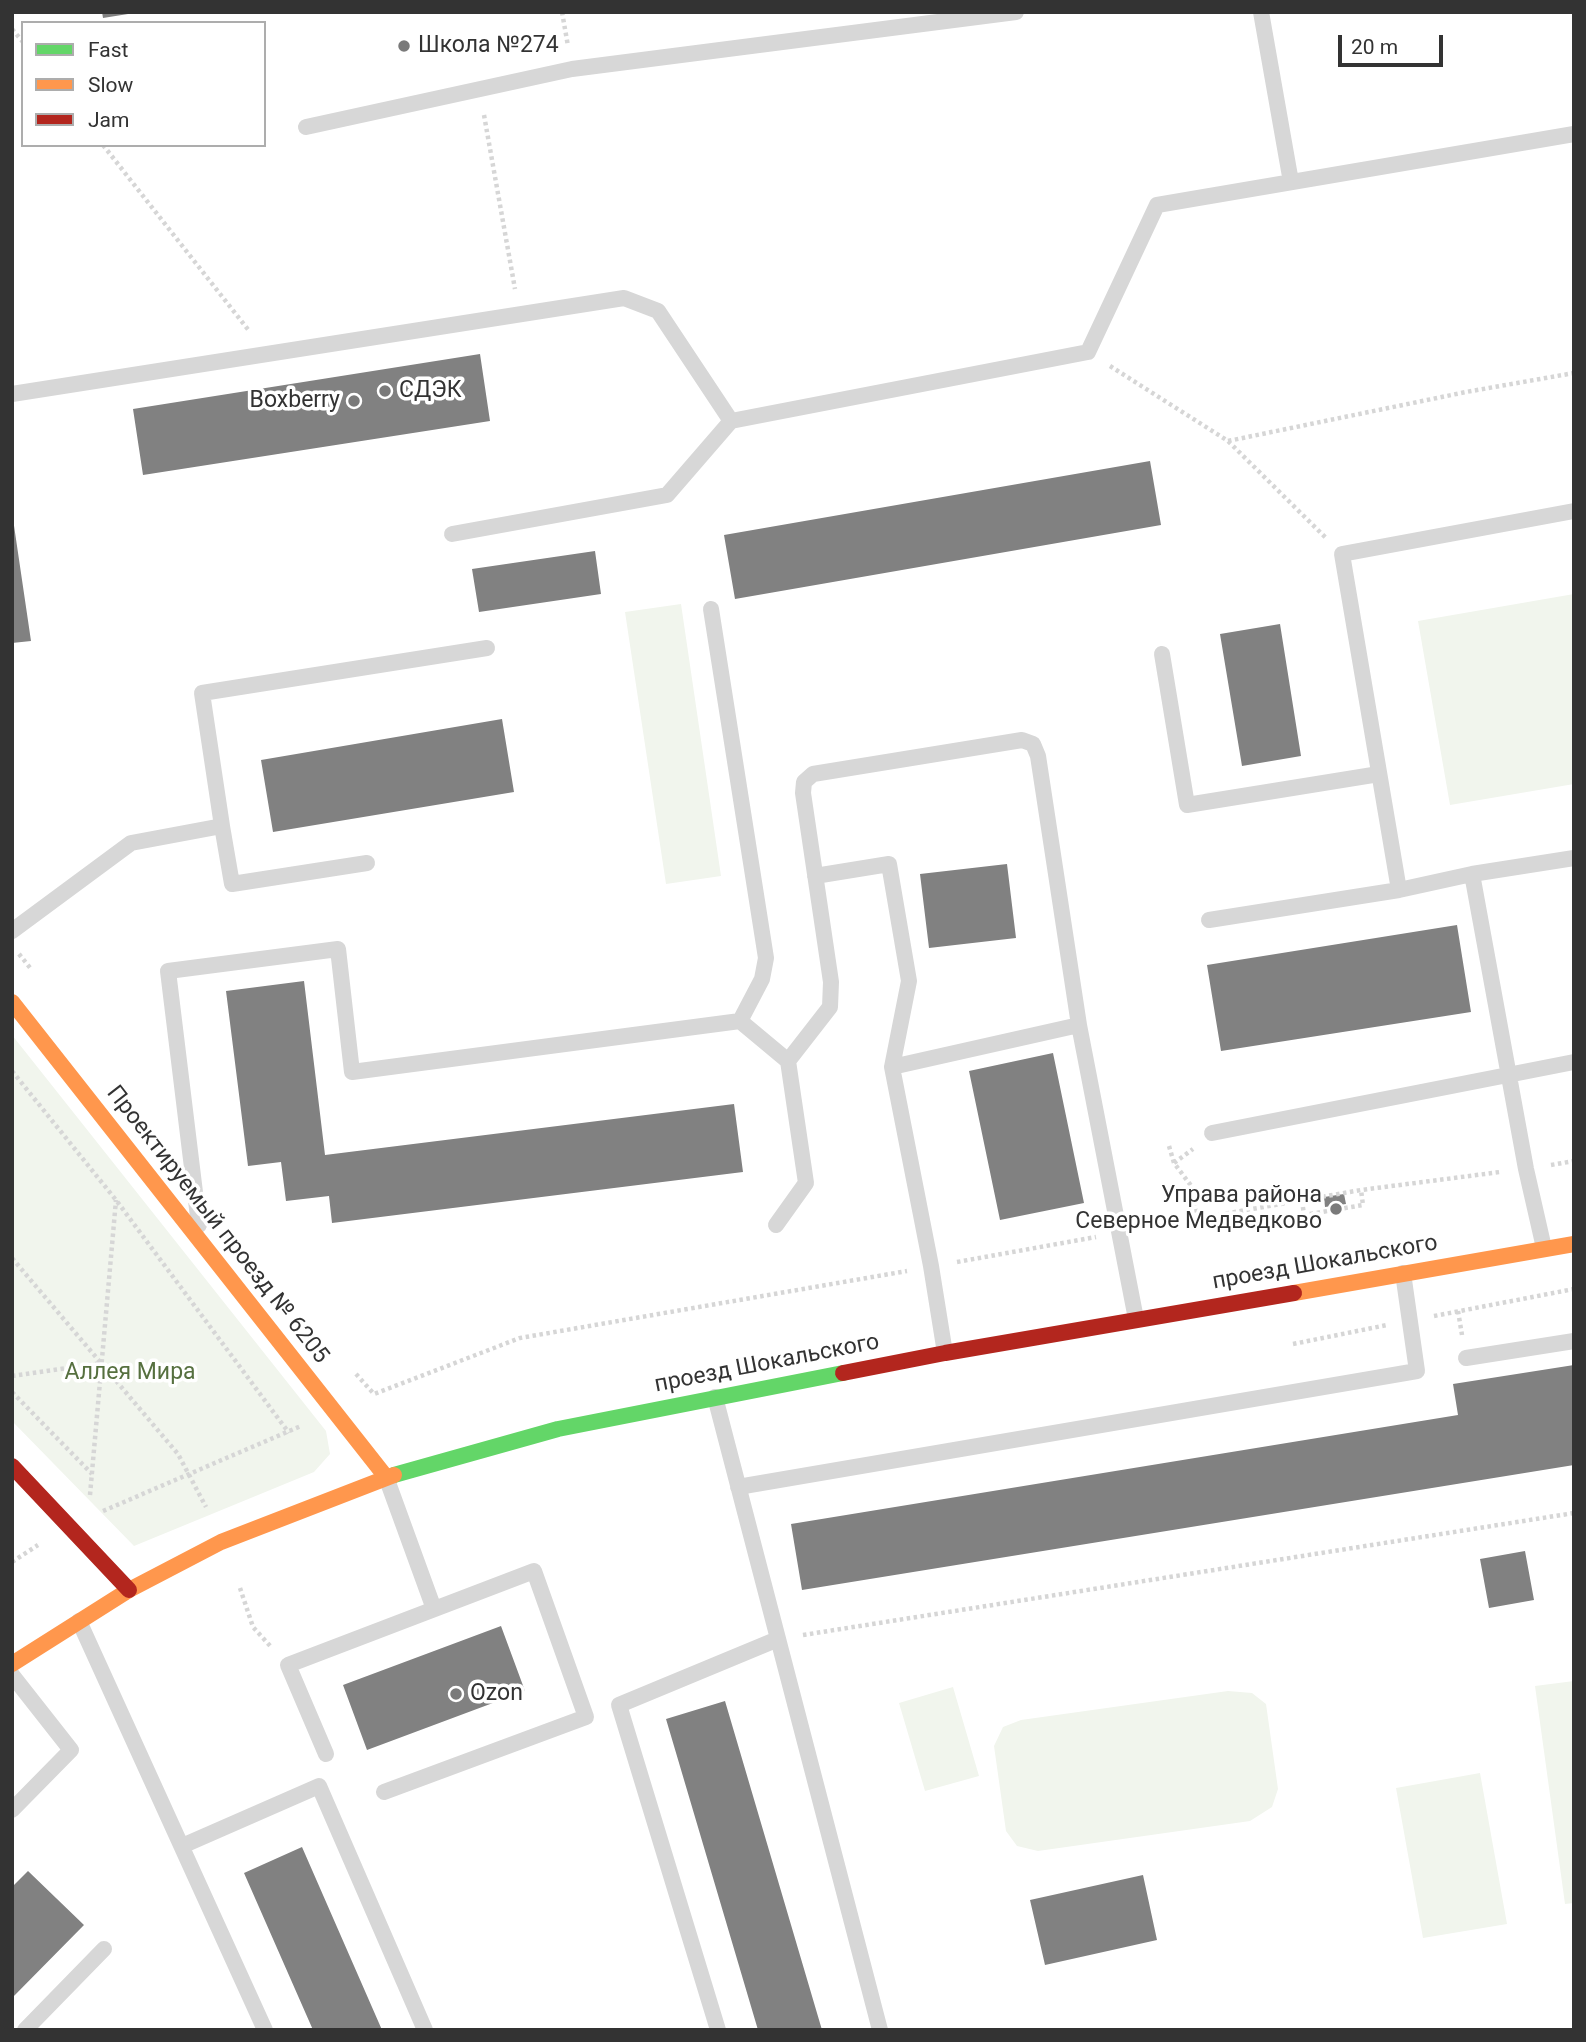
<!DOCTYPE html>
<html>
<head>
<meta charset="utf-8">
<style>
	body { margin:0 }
	#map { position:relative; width:1586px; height:2042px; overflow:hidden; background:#fff; font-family:Roboto,sans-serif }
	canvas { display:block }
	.frame { position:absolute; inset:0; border:14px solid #333; pointer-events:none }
	.legend { position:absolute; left:21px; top:21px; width:245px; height:126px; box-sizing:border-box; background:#fff; border:2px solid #adadad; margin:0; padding:9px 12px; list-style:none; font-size:21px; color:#333 }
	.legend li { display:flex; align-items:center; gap:14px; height:35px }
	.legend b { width:35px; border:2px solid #adadad }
	.scale { position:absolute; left:1338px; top:35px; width:105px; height:32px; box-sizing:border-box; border:4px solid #333; border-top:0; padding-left:9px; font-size:21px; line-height:24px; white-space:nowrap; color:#333; -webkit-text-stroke:5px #fff; paint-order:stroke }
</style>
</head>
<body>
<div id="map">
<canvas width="1586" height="2042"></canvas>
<div class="frame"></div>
<ul class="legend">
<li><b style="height:9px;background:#63d668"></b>Fast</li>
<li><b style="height:9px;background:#ff974d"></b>Slow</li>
<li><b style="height:9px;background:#b3261e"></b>Jam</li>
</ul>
<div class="scale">20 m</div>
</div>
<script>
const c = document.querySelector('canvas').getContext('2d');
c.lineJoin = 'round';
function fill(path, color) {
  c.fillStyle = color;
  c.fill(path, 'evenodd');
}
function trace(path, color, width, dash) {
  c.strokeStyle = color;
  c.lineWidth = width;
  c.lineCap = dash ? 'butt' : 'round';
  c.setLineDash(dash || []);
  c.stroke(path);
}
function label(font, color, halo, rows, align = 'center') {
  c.font = font + ' Roboto,sans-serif';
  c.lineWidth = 7;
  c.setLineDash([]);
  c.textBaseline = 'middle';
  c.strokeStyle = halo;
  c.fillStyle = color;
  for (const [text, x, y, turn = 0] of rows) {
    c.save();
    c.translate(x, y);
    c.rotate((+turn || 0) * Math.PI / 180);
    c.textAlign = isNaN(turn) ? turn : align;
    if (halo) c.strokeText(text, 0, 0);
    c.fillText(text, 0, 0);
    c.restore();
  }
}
fill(new Path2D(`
	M1574 594V784L1450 805 1418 621Z
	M681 604 721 876 666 884 625 612Z
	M12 1035 326 1431 330 1454 314 1472 134 1546 12 1421Z
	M1574 1681V1903L1565 1904 1535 1686Z
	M953 1687 979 1776 925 1791 899 1703Z
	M1228 1691 1252 1693 1266 1704 1278 1789 1272 1807 1250 1821 1038 1851 1017 1846 1006 1831 994 1746 1003 1727 1021 1720Z
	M1480 1773 1507 1924 1423 1938 1396 1788Z`), '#f1f5ed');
fill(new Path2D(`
	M102 12H128V14L103 18Z
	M480 354 490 421 143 475 133 409Z
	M1150 461 1161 525 735 599 724 535Z
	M12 512 31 641 12 643Z
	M595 551 601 594 479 612 472 569Z
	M1280 624 1301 756 1242 766 1220 634Z
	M502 719 514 792 273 832 261 760Z
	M1007 864 1016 938 929 948 920 874Z
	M1457 925 1471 1012 1221 1051 1207 965Z
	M304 981 325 1155 734 1104 743 1172 332 1223 329 1196 286 1201 281 1162 248 1166 226 991Z
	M1053 1053 1084 1203 1000 1220 969 1071Z
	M1344 1194 1346 1204 1325 1207 1324 1197Z
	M1574 1365V1465L802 1590 791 1524 1458 1415 1453 1384Z
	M1525 1551 1534 1600 1489 1608 1480 1559Z
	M501 1626 525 1691 367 1750 343 1685Z
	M725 1701 822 2030H758L666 1719Z
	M302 1847 382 2030H313L244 1873Z
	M28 1871 84 1925 12 1998V1887Z
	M1143 1875 1157 1940 1045 1965 1030 1900Z`), '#818181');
trace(new Path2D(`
	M562 12 568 46
	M12 29 23 42
	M484 115 515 289
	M103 145 250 332
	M1110 366 1228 441 1326 538
	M1228 441 1466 392 1574 373
	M19 954 31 969
	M12 1071 116 1200 289 1433
	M1169 1146 1174 1163 1192 1187 1198 1218
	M1174 1163 1193 1149
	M1551 1165 1574 1161
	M1302 1200 1304 1215 1363 1205 1361 1190
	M1143 1228 1361 1190 1500 1172
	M12 1258 178 1454 206 1507
	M957 1262 1096 1237
	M1458 1311 1462 1335
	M1434 1316 1574 1289
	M1293 1344 1387 1325
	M356 1374 374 1394 520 1338 907 1271
	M12 1376 101 1363
	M12 1392 92 1474
	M90 1495 116 1200
	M103 1511 301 1426
	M12 1562 38 1545
	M240 1588 253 1627 272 1648
	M803 1635 1574 1513`), '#d6d6d6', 4.5, [3.5, 3.5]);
trace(new Path2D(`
	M1261 12 1291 182
	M306 127 572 69 1016 12
	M12 394 624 298 658 311 731 421 1088 352 1157 205 1574 134
	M1574 511 1342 554 1399 890 1472 874 1574 858
	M452 534 667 495 731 421
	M711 609 766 958 762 979 740 1021
	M1162 654 1187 805 1379 774
	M222 826 232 884 367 863
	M1472 874 1526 1169 1544 1248
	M815 876 889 864 909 981 892 1067 931 1266 945 1353
	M1209 920 1399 890
	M12 931 131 843 222 826 202 693 487 648
	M788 1061 830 1007 831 982 803 793 804 782 813 774 1022 740 1033 744 1038 756 1079 1025
	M892 1067 1079 1025 1136 1319
	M1212 1133 1574 1062
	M199 1225 168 971 338 949 352 1072 740 1021 788 1061 806 1183 776 1225
	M1466 1358 1574 1341
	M715 1397 880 2030
	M386 1477 434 1609
	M738 1487 1417 1371 1403 1273
	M79 1621 265 2030
	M12 1675 71 1750 12 1810
	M326 1754 288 1665 534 1571 586 1717 384 1792
	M182 1846 319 1786 425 2030
	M25 2030 104 1949
	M718 2030 619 1705 778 1639`), '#d7d7d7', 16);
trace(new Path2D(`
	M394 1475 558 1429 843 1373`), '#63d668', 16);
trace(new Path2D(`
	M12 1002 386 1477
	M1294 1293 1574 1244
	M12 1664 129 1590 221 1542 394 1475`), '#ff974d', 16);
trace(new Path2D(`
	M843 1373 945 1353 1294 1293
	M12 1466 129 1590`), '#b3261e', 16);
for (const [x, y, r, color] of [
	[404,46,7,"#7a7a7a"],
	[385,391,7,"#7a7a7a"],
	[354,401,7,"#7a7a7a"],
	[1336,1209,7,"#7a7a7a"],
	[456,1694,7,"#7a7a7a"]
]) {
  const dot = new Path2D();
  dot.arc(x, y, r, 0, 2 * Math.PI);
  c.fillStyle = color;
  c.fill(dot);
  trace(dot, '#fff', 2.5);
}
label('23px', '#333', '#fff', [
	["Школа №274",418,46],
	["СДЭК",399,391],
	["Boxberry",340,401,"right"],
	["Управа района",1322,1196,"right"],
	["Северное Медведково",1322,1222,"right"],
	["Ozon",470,1694]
], 'left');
label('23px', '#333', '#fff', [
	["Проектируемый проезд № 6205",217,1225,52],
	["проезд Шокальского",1325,1263,-10],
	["проезд Шокальского",767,1364,-11]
]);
label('23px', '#56703f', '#fff', [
	["Аллея Мира",130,1373]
]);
</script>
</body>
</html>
